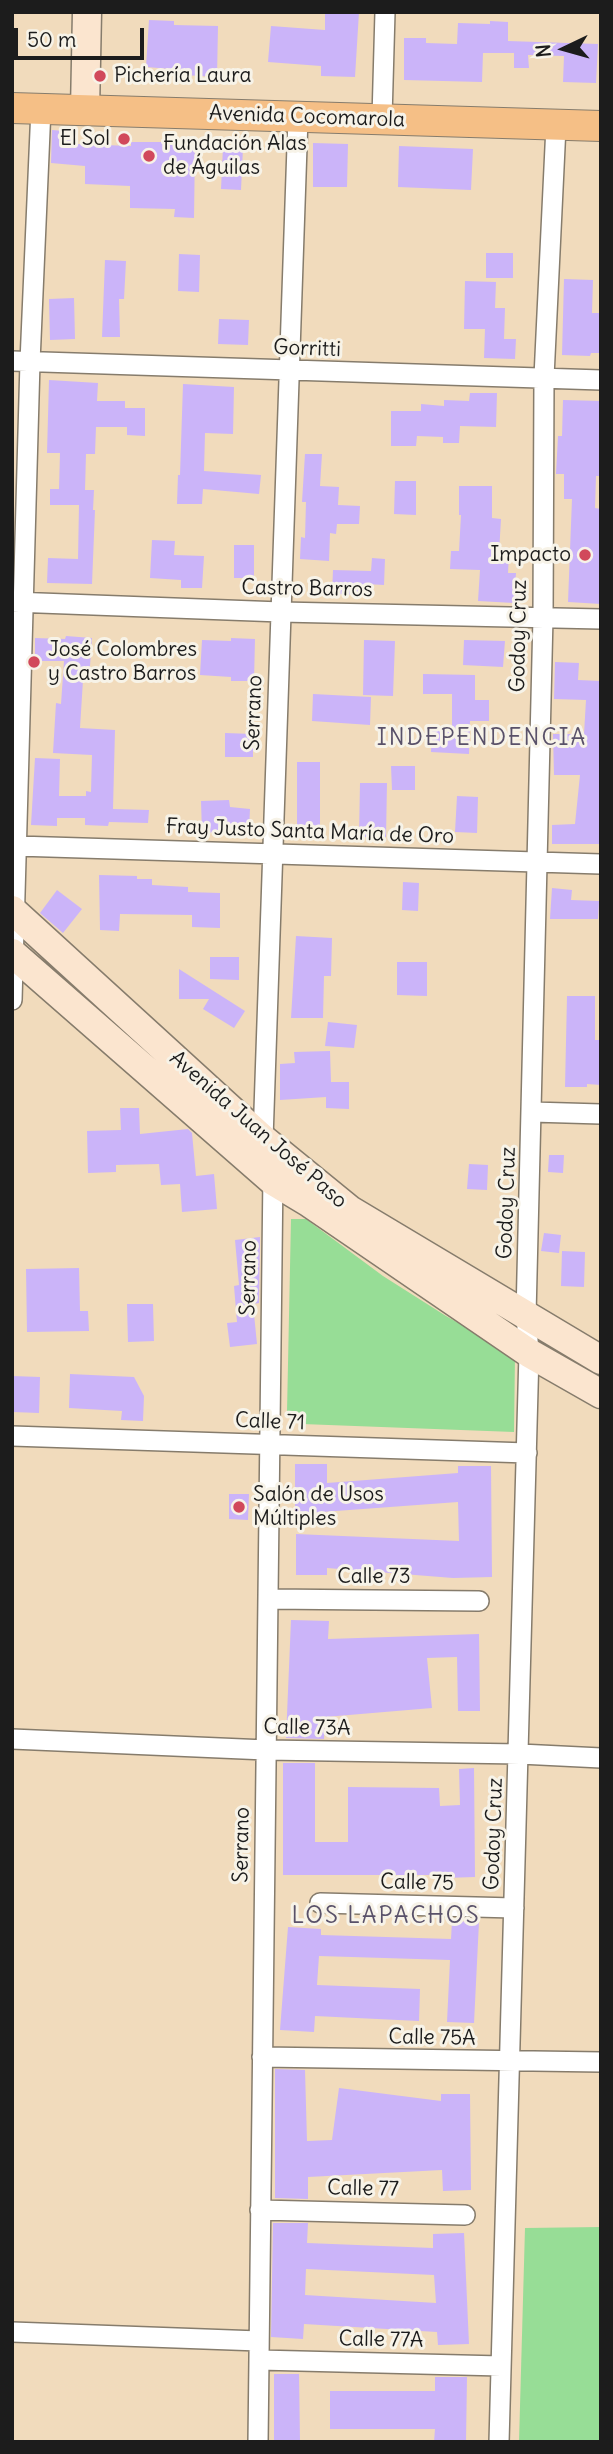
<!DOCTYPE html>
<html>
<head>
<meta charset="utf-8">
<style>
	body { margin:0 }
	#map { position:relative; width:613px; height:2454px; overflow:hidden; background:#f1dbbc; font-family:Delius,sans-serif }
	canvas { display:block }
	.frame { position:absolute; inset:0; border:14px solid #1c1c1c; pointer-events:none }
	.north { position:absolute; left:529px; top:14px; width:70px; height:70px; -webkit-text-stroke:5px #f7f3e8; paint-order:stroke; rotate:265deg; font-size:19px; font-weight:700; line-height:28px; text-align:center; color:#1c1c1c }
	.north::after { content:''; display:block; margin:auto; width:24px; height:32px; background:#1c1c1c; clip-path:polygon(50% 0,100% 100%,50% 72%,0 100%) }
	.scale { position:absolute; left:14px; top:28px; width:130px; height:32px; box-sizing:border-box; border:4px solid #1c1c1c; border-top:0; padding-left:9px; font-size:21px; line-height:24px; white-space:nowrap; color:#1c1c1c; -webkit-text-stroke:5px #f7f3e8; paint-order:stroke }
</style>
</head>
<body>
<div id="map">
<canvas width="613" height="2454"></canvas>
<div class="frame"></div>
<div class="north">N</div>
<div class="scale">50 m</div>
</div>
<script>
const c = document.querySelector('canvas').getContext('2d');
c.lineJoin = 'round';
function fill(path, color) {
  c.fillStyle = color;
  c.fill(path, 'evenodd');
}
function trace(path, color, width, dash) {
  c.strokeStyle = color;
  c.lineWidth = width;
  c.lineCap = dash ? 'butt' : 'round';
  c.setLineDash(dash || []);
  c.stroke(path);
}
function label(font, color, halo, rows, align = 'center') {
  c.font = font + ' Delius,sans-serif';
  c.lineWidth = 6;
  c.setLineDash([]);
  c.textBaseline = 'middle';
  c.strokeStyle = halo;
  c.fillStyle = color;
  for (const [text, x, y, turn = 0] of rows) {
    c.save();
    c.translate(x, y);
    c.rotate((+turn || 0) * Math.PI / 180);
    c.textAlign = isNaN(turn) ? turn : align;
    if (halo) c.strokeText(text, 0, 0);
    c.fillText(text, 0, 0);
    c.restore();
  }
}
fill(new Path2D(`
	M291 1219H306L383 1276 446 1316 515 1355 514 1432 302 1424 287 1412Z
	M601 2227V2442H519L525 2228Z`), '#97dd96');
fill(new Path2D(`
	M325 12H359L355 77 321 76V66L268 62 271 26 325 30Z
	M149 20 174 21V25L218 26 217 77 183 75V70L146 67Z
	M490 21 508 22V41L598 44 596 83 563 82 564 56 528 55 529 68H514V53H483L482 82 404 80V38H426V43L457 44 458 23 490 24Z
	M52 130 78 132 77 144 131 146V142H163V137H176V146H195L194 218 174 217 175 209 130 208V186L85 184V166L51 163Z
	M313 143 348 144 347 187H313Z
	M399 146 473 149 471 190 398 187Z
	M223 147 243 148 241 190 221 189Z
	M486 253H513V278H486Z
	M179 254 200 255 199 292 178 291Z
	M105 260 126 261 124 299H119L120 337H102Z
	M564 279 593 280 592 313H601V353H591L590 356 562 355Z
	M465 281 496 282 495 308H505L504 339H516L515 359 484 358 485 329H464Z
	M74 298 75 339 50 340 49 299Z
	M219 319 249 320 248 345 218 344Z
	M49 380 98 383 97 401H125V408H145V436L127 435V427H96L95 454H86L85 490H94L93 510H95L92 584 47 583 48 558 78 559 79 505H50V489H59L60 453H47Z
	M183 384 234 387 233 434 205 433 204 471 261 475 259 494 203 489 202 504H177L178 475H180Z
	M470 393H497L496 427 460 426 459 443H443V437L417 436 416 446H391V411H421V404L444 406V400L469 401Z
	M563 400 601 401V476H596L595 508 601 509V604L568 602 572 499H564V474H556L558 436H562Z
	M305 454H322L320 486 339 487 338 505 360 506 359 524H337L336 534 330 533 329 561 300 559 301 537 305 538 306 502H302Z
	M395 481H416V515L394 514Z
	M459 486H492V518L501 519 499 553H509L508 573H516L514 603 478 601 480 570 450 569 451 551H459L461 515H459Z
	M152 540 175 541 174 555 204 556 202 588H181V580L150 578Z
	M234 545H254V578H234Z
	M372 558 385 559 384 585 366 584V595L332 594 333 570 371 571Z
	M66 636 92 638 89 680H83L80 728 115 730 113 809 149 810 148 823 109 822 108 826 85 825V818H57V826L31 825 35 758 60 759 59 796H86V791L91 792 92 755 53 753 56 703 61 704 64 661H35V638L65 639Z
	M231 638 255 639 254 681H231V677L200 675 202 640 231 641Z
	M364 640 395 641 393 696 363 695Z
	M464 640 505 641 503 667 463 665Z
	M555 662 579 663 578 680 601 681V844H552V825L575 824 580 775H554L553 734H584L586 700 554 699Z
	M423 674 475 675V700H489V721H470L469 754 431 752 432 726H452V694H423Z
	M313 694 371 697 370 725 312 721Z
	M225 733 253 734V757H225Z
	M297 762H320V834H297Z
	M391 766H415V790H392Z
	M360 783H387L386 837H359Z
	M457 796 478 797 477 833 455 832Z
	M229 800 230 807 250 809 249 829 222 828V832L202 833 201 801Z
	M99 875 137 876V879H152V885L188 887V892L220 893V928L192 927V915L120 914 119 931 100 930Z
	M403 882 419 883 418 911 402 910Z
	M552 888 572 890 571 900 599 901 598 919H550Z
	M57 890 82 909 63 933 40 913Z
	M296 936 332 938 331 976H324L323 1018H291Z
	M210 957H239V980L210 979Z
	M397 962H427V996L397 995Z
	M179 969 245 1011 234 1028 203 1009 209 999H179Z
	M567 996H595V1040H601V1085L587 1084V1087H565Z
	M328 1022 357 1025 354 1048 325 1046Z
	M330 1051 331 1082H349V1109L326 1108V1097L280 1100V1064L295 1063 294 1052Z
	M120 1108H139L140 1134 188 1129 192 1133 196 1176 214 1174 217 1209 182 1212 180 1184 161 1185 159 1164 116 1165V1172L88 1173 87 1131 121 1130Z
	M549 1155H564L563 1173 548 1172Z
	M469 1164 488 1165 487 1190 467 1189Z
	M544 1233 561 1235 559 1253 541 1251Z
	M260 1237 259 1303 253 1304 257 1344 230 1347 227 1323 237 1322 234 1286 239 1285 235 1240Z
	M562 1251 585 1252 584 1287 561 1286Z
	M79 1268 80 1311H88L89 1331 27 1332 26 1269Z
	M127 1304H153L154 1341 128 1342Z
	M70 1374 134 1377 144 1396 143 1421 121 1420 122 1411 69 1408Z
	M12 1376 40 1377 39 1413 12 1412Z
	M295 1464H327V1483L458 1473V1466H491L492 1577 453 1578 327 1568V1575H296V1534L459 1541 458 1502 295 1514Z
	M229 1494H249L248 1520 229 1519Z
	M291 1620 329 1621 328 1639 479 1634 480 1711H458L457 1657 427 1658 432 1708 325 1717 324 1739 286 1738Z
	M283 1763H315V1842H348V1787L439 1788 440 1806 460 1805 459 1769 474 1768 475 1877 445 1878V1875H283Z
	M452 1921 479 1922 474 2023 447 2022 450 1960 319 1956 317 1985 420 1989 419 2021 315 2016 314 2032 280 2030 288 1927 321 1929V1935L451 1939Z
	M275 2069 305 2070 307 2141 332 2140 339 2088 441 2101V2094H470L471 2190 443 2191 442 2170 308 2177V2199L275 2198Z
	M273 2223H308L307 2243 433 2248V2234L464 2233 469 2344 438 2345 437 2332 304 2324 303 2339 271 2337ZM306 2269 434 2275 436 2303 305 2295Z
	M274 2374H299L300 2442H274Z
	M435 2377H467L466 2442H434L435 2429H330V2391H435Z`), '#cbb4f9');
const minor = new Path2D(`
	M382 118 385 12
	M12 361 601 380
	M13 602 281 612 601 619
	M17 846 601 864
	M12 1000 30 362 41 108
	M532 1112 601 1114
	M265 1144 263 1139 298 117
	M12 1436 527 1453
	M269 1599 479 1601
	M12 1739 266 1750 520 1754 601 1758
	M320 1903 514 1908
	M262 2057 601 2062
	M260 2210 465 2215
	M12 2332 259 2341
	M259 2360 501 2366
	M258 2442 273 1173
	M499 2442 529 1353 526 1315 543 617 544 377 556 126`);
const secondary = new Path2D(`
	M85 110 87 12
	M12 910 263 1139 350 1210 601 1360
	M12 953 273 1181 308 1202 529 1353 601 1394`);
const primary = new Path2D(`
	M12 108 601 126`);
trace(minor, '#867c6c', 22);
trace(secondary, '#867c6c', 31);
trace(primary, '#867c6c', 32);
trace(minor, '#fff', 19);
trace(secondary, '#fbe5cf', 28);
trace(primary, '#f5bf86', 30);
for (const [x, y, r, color] of [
	[100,76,7,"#d1495b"],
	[124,139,7,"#d1495b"],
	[149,156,7,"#d1495b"],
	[585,555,7,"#d1495b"],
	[34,662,7,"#d1495b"],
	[239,1507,7,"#d1495b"]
]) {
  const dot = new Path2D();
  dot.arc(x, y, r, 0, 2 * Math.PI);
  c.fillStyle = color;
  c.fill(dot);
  trace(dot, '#f7f3e8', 2.5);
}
label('21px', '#1c1c1c', '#f7f3e8', [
	["Pichería Laura",114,76],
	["El Sol",110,139,"right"],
	["Fundación Alas",163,144],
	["de Águilas",163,168],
	["Impacto",571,555,"right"],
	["José Colombres",48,650],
	["y Castro Barros",48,674],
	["Salón de Usos",253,1495],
	["Múltiples",253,1519]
], 'left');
label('21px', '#1c1c1c', '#f7f3e8', [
	["Avenida Cocomarola",307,117,2],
	["Gorritti",307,349,2],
	["Castro Barros",307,589,1],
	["Godoy Cruz",519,636,-89],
	["Serrano",254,713,-88],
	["Fray Justo Santa María de Oro",310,832,2],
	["Avenida Juan José Paso",258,1130,41],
	["Godoy Cruz",507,1203,-88],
	["Serrano",249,1278,-89],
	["Calle 71",270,1422,2],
	["Calle 73",374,1577],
	["Calle 73A",307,1728,1],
	["Godoy Cruz",494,1834,-88],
	["Serrano",242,1845,-89],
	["Calle 75",417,1883,1],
	["Calle 75A",432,2038,1],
	["Calle 77",363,2189,1],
	["Calle 77A",381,2340,1]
]);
c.letterSpacing = '2px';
label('23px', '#595169', '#f7f3e8', [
	["INDEPENDENCIA",482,738],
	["LOS LAPACHOS",386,1916]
]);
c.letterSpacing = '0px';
</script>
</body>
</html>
